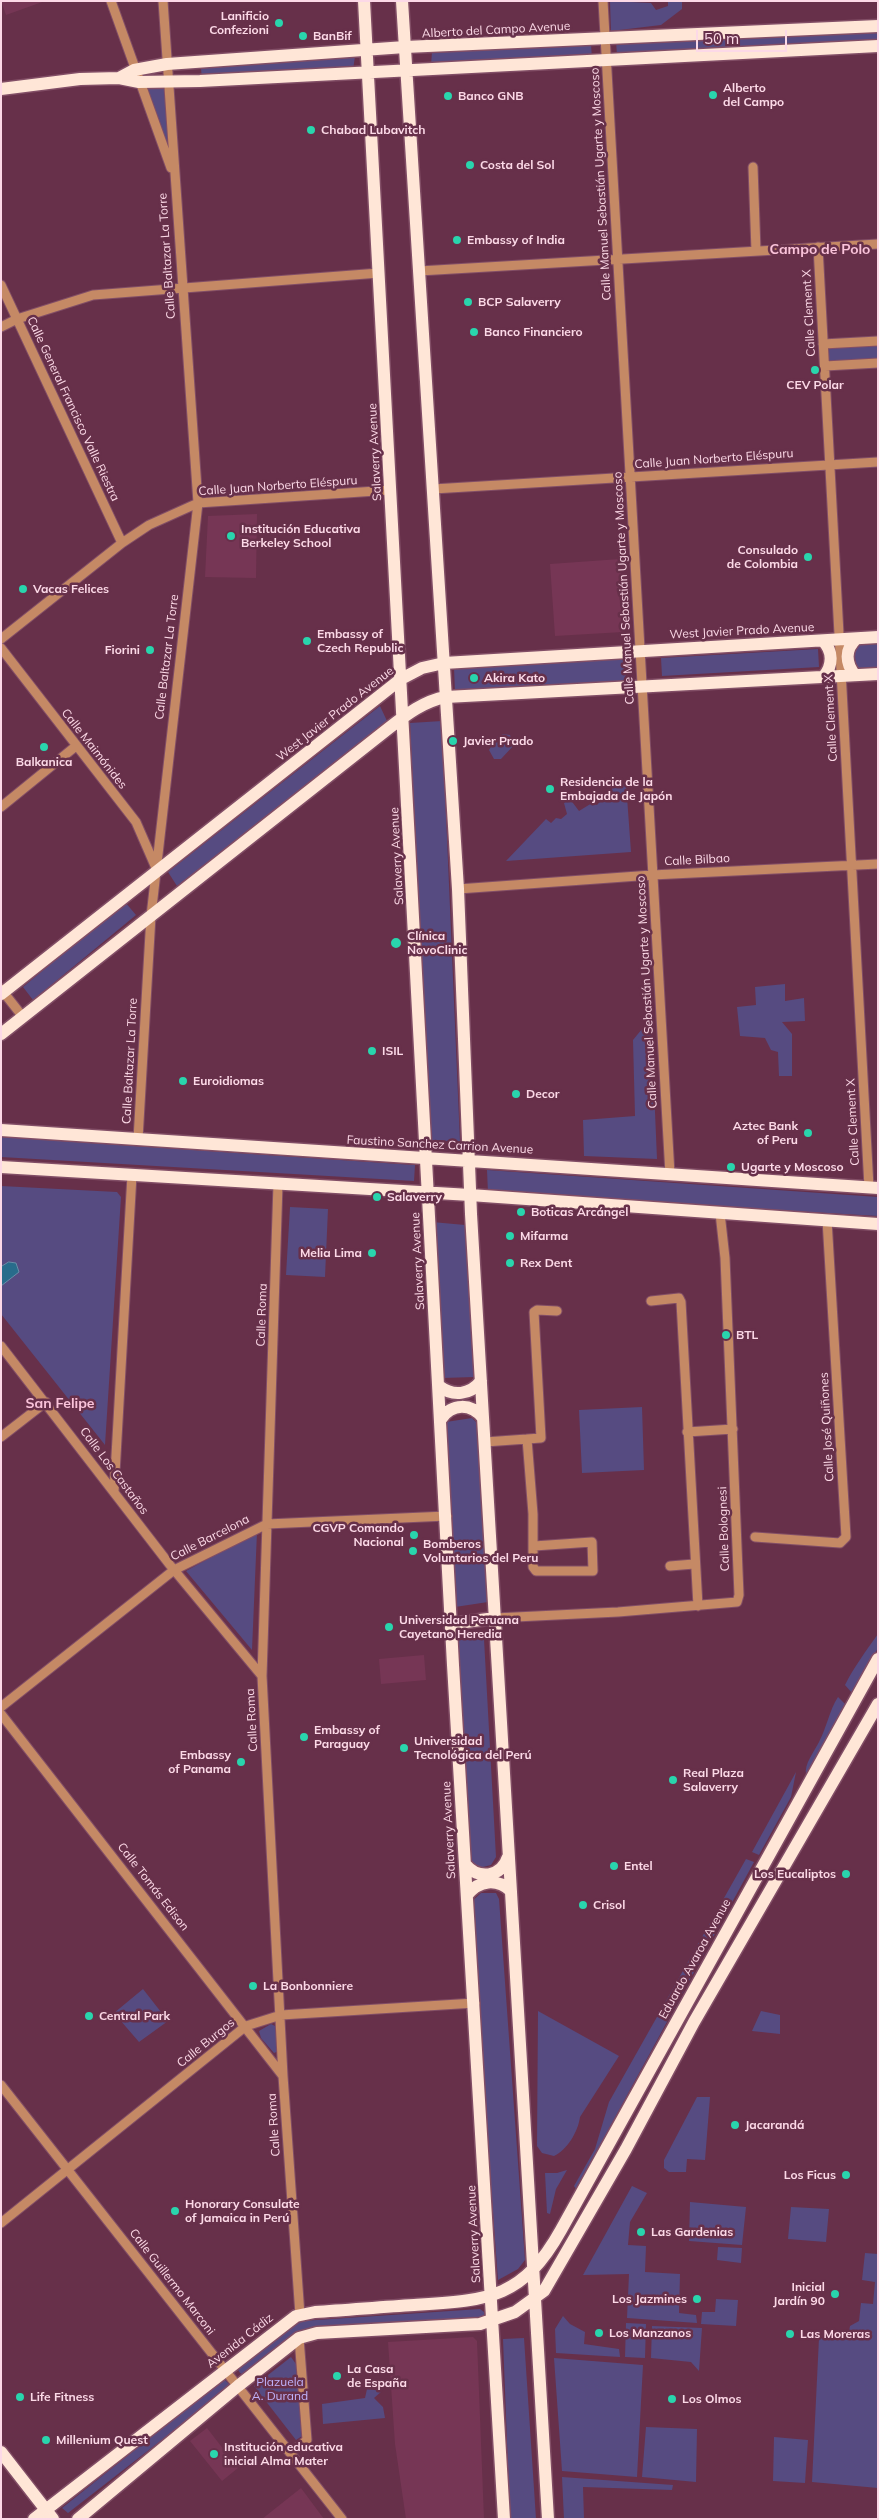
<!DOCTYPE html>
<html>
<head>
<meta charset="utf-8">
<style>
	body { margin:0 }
	#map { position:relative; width:879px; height:2520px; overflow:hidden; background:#67304a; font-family:Mulish,sans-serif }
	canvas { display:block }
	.frame { position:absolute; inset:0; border:2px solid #fcd9e7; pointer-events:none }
	.scale { position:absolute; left:696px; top:30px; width:91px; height:22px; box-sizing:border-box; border:2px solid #fcd9e7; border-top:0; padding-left:6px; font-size:15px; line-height:18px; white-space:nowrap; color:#fcd9e7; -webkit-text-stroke:4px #67304a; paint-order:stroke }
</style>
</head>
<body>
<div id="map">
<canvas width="879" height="2520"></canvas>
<div class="frame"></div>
<div class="scale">50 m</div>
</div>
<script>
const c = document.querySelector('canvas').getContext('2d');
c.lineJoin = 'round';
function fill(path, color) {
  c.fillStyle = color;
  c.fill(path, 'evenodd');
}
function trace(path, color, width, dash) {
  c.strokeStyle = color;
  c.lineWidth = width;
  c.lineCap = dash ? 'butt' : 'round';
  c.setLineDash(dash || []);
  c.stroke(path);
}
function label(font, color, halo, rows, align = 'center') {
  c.font = font + ' Mulish,sans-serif';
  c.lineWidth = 5;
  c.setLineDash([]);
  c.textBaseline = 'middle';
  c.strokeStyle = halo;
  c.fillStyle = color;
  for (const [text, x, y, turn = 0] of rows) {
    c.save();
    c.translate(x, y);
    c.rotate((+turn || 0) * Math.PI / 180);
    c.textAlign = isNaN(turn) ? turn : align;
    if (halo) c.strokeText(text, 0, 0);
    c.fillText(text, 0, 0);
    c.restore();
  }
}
fill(new Path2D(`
	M1 1H45L6 15Z
	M257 514 256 578 205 577 208 516Z
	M620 559 625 629 623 632 555 636 550 564Z
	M424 1655 426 1680 381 1684 379 1659Z
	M473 2337 477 2341 484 2519H406L395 2444 388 2342Z
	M207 2428 238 2468 222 2481 190 2441Z
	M301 2488 324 2519H262Z`), '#763655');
fill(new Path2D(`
	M610 1 651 3 656 10 668 6V1H682V9L661 25 611 31Z
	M878 28V40L617 56 616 40Z
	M591 44 592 59 431 65 432 52Z
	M355 56 353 70 202 80 201 68Z
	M166 83 173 166 144 86Z
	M878 342V363L827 366 823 346Z
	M878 643V668L856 669 854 645Z
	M818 649 819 667 662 676 661 658Z
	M619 656 626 663V678L621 683 455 693 454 667Z
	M380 706 387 721 177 886 168 872Z
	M442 721 460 1142 430 1140 410 723Z
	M503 734 510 735 514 745 501 759H494L489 750 497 737Z
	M617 783H626L631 852 506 861 546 819 551 823 556 818 561 819 567 814 564 803 570 799 579 811 592 803 597 805Z
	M125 902 136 915 33 1000 23 987Z
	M785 984V1001L804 998 805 1021 782 1022 792 1034V1076H779L778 1052 771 1050 765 1038 740 1036 737 1007 756 1005 755 987Z
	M651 1018 657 1159 584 1156 583 1120 635 1116 633 1040Z
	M1 1137 414 1165H415L414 1181 1 1157Z
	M487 1170 878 1197V1216L488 1193Z
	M1 1186 117 1192 121 1197 105 1445 1 1314Z
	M290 1207 328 1209 325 1277 286 1275Z
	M432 1222 465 1225 475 1377 442 1378Z
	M642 1407 644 1470 582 1473 579 1410Z
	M472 1418 477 1423 488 1602 455 1607 446 1422Z
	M257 1532 252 1650 186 1571Z
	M878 1634V1648L852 1693 845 1685C854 1667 866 1651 878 1634Z
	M484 1639 496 1857 491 1865 479 1868 469 1861 453 1640Z
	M838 1697 846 1705 806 1775C804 1764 814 1752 819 1742 827 1727 829 1711 838 1697Z
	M796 1772 791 1797 759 1855 752 1852Z
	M746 1859 754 1862 576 2189 574 2186 595 2149 609 2102Z
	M481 1893H496L499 1899 525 2260 518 2269 498 2280 470 1903Z
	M143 1989 168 2021 139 2042 114 2013Z
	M538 2011 619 2056 580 2117C578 2132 567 2150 554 2156L542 2153 537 2146Z
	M761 2011 780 2015V2034L752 2031Z
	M271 2024 275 2026 279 2051 274 2053 261 2038 259 2031Z
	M697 2097H710L705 2160 687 2159 686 2172H669L664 2168V2160Z
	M567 2170 556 2189 550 2214 547 2213 545 2173H557Z
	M632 2186 647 2193 630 2222 628 2245 646 2246 645 2272 680 2274 679 2313 696 2315 697 2323 627 2318 629 2274 583 2275Z
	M690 2202 746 2207 742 2245 689 2241Z
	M791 2207 829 2209 826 2242 788 2239Z
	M718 2247 742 2248 741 2263 717 2260Z
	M865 2253 878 2254V2488L812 2482 819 2338 848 2337 850 2326 859 2321 861 2303 873 2304 875 2282 862 2280Z
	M716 2299 738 2300 736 2326 701 2324 702 2312H715Z
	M480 2309 484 2312 485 2317 480 2319 315 2327 305 2330 244 2375 240 2373 237 2368 292 2326 302 2321Z
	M563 2316 570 2324 585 2332 584 2344 619 2349 620 2357 556 2353 555 2329Z
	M626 2323 646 2324 645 2358 625 2357Z
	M652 2326 702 2328 699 2371 691 2362 651 2358Z
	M524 2338 536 2519H510L503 2339Z
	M291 2357 296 2364 302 2436 296 2440 254 2386Z
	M554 2358 643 2365 637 2477 562 2471Z
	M224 2379 231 2386 68 2513 62 2508Z
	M367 2389 382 2391 374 2398 383 2407 385 2418 323 2424 322 2404 365 2398Z
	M646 2427 697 2429 696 2482 642 2477Z
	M774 2437 808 2440 805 2483 773 2481Z
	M562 2477 673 2485 672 2490 583 2487 584 2519H564Z`), '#564b81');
const water = new Path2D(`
	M9 1262 16 1263 19 1272 1 1286V1267Z`);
fill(water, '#286c8b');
trace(water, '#688da7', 1);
const minor = new Path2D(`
	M111 1 171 168
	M603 1 670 1174
	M753 167 756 251
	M818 247 869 1187
	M419 271 878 244
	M1 285 122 543
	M1 327 17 319 93 295 379 273
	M823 344 878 341
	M825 366 878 363
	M433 489 878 462
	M1 639 122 543 149 525 198 503 391 490
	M1 648 136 822 156 868
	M1 807 76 746
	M458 889 652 875 878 864
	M1 989 23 1017
	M138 1139 151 916 198 503 163 1
	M278 1184 262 1676 283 2076 300 2315
	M651 1301 679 1298 681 1302 698 1606
	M1 1346 170 1565 262 1676
	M687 1432 733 1429
	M1 1437 46 1402
	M527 1439 533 1514V1567L536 1571H593L592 1542 534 1546
	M485 1442 541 1438 534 1312 537 1310 557 1311
	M114 1491 132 1175
	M755 1537 840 1543 846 1537 827 1220
	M670 1566 694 1564
	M495 1618 618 1612 737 1602 739 1595 725 1258 720 1213
	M1 1707 174 1570 267 1524 447 1516
	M1 1714 283 2076
	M1 2085 342 2519
	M1 2223 246 2026 281 2015 475 2003
	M290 2453 307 2440 299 2338`);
const major = new Path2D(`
	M364 1 453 1665 504 2519
	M402 1 458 889 471 1214 548 2519
	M119 78 134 70 167 64 405 47 878 26
	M1 89 80 79 119 78 139 82 200 81 878 46
	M823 641C833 651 833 665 824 676
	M855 675C845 663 845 649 856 639
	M1 994 401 679 422 668 444 663 878 637
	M1 1034 389 728C407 714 424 701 446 697L878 674
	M1 1130 878 1188
	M1 1167 470 1195 878 1224
	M439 1386C453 1397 470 1395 481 1381
	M441 1419C452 1403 471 1403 483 1418
	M451 1624 495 1618
	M465 1864C478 1880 501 1878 508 1857
	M467 1895C479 1880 497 1878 511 1891
	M1 2452 53 2519
	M34 2519 296 2316 315 2312C348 2310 381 2307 414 2305 487 2300 522 2300 561 2230L878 1659
	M78 2519 238 2386 299 2338 317 2333 480 2324 515 2312 544 2291 626 2149 694 2022 878 1704`);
trace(minor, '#824e66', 11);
trace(major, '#824e66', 15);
trace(minor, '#c58965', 9);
trace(major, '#ffe6d7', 12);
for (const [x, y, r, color] of [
	[279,23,5,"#29d5ad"],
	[303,36,5,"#29d5ad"],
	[713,95,5,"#29d5ad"],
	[448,96,5,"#29d5ad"],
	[311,130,5,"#29d5ad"],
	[470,165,5,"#29d5ad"],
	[457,240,5,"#29d5ad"],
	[468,302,5,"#29d5ad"],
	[474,332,5,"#29d5ad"],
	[815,370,5,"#29d5ad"],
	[231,536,5,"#29d5ad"],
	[808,557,5,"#29d5ad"],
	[23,589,5,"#29d5ad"],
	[307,641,5,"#29d5ad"],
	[150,650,5,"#29d5ad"],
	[474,678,5,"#29d5ad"],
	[453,741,5,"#29d5ad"],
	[44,747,5,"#29d5ad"],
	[550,789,5,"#29d5ad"],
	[396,943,6,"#29d5ad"],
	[372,1051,5,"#29d5ad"],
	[183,1081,5,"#29d5ad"],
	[516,1094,5,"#29d5ad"],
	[808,1133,5,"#29d5ad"],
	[731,1167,5,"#29d5ad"],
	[377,1197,5,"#29d5ad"],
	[521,1212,5,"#29d5ad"],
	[510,1236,5,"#29d5ad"],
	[372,1253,5,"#29d5ad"],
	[510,1263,5,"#29d5ad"],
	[726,1335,5,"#29d5ad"],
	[414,1535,5,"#29d5ad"],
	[413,1551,5,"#29d5ad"],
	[389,1627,5,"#29d5ad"],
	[304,1737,5,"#29d5ad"],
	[404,1748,5,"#29d5ad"],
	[241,1762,5,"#29d5ad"],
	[673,1780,5,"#29d5ad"],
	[614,1866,5,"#29d5ad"],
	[846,1874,5,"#29d5ad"],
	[583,1905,5,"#29d5ad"],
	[253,1986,5,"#29d5ad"],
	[89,2016,5,"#29d5ad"],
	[735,2125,5,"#29d5ad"],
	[846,2175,5,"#29d5ad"],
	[175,2211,5,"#29d5ad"],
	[641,2232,5,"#29d5ad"],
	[835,2294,5,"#29d5ad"],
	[697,2299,5,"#29d5ad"],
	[599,2333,5,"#29d5ad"],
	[790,2334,5,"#29d5ad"],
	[337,2376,5,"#29d5ad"],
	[20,2397,5,"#29d5ad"],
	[672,2399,5,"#29d5ad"],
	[46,2440,5,"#29d5ad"],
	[214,2454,5,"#29d5ad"]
]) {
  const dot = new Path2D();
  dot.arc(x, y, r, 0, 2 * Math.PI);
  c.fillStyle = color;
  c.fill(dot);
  trace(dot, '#67304a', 2);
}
label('bold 12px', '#fcd9e7', '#67304a', [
	["Lanificio",269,16,"right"],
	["Confezioni",269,30,"right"],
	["BanBif",313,36],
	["Alberto",723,88],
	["del Campo",723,102],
	["Banco GNB",458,96],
	["Chabad Lubavitch",321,130],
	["Costa del Sol",480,165],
	["Embassy of India",467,240],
	["BCP Salaverry",478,302],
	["Banco Financiero",484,332],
	["CEV Polar",815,385,"center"],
	["Institución Educativa",241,529],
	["Berkeley School",241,543],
	["Consulado",798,550,"right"],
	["de Colombia",798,564,"right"],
	["Vacas Felices",33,589],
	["Embassy of",317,634],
	["Czech Republic",317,648],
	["Fiorini",140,650,"right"],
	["Akira Kato",484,678],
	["Javier Prado",463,741],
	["Balkanica",44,762,"center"],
	["Residencia de la",560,782],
	["Embajada de Japón",560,796],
	["Clínica",407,936],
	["NovoClinic",407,950],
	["ISIL",382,1051],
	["Euroidiomas",193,1081],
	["Decor",526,1094],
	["Aztec Bank",798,1126,"right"],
	["of Peru",798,1140,"right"],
	["Ugarte y Moscoso",741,1167],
	["Salaverry",387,1197],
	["Boticas Arcángel",531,1212],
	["Mifarma",520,1236],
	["Melia Lima",362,1253,"right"],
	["Rex Dent",520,1263],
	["BTL",736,1335],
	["CGVP Comando",404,1528,"right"],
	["Nacional",404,1542,"right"],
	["Bomberos",423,1544],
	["Voluntarios del Peru",423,1558],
	["Universidad Peruana",399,1620],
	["Cayetano Heredia",399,1634],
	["Embassy of",314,1730],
	["Paraguay",314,1744],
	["Universidad",414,1741],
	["Tecnológica del Perú",414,1755],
	["Embassy",231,1755,"right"],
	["of Panama",231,1769,"right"],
	["Real Plaza",683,1773],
	["Salaverry",683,1787],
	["Entel",624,1866],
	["Los Eucaliptos",836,1874,"right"],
	["Crisol",593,1905],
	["La Bonbonniere",263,1986],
	["Central Park",99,2016],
	["Jacarandá",745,2125],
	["Los Ficus",836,2175,"right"],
	["Honorary Consulate",185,2204],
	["of Jamaica in Perú",185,2218],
	["Las Gardenias",651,2232],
	["Inicial",825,2287,"right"],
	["Jardín 90",825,2301,"right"],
	["Los Jazmines",687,2299,"right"],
	["Los Manzanos",609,2333],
	["Las Moreras",800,2334],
	["La Casa",347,2369],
	["de España",347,2383],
	["Life Fitness",30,2397],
	["Los Olmos",682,2399],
	["Millenium Quest",56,2440],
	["Institución educativa",224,2447],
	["inicial Alma Mater",224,2461]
], 'left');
label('12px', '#fcd9e7', '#67304a', [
	["Alberto del Campo Avenue",496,30,-3],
	["Calle Manuel Sebastián Ugarte y Moscoso",601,184,-93],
	["Calle Baltazar La Torre",167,256,-94],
	["Calle Clement X",809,313,-93],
	["Calle General Francisco Valle Riestra",73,409,65],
	["Salaverry Avenue",375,452,-93],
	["Calle Juan Norberto Eléspuru",714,459,-4],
	["Calle Juan Norberto Eléspuru",278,486,-4],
	["Calle Manuel Sebastián Ugarte y Moscoso",624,588,-93],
	["West Javier Prado Avenue",742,631,-3],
	["Calle Baltazar La Torre",167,657,-83],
	["West Javier Prado Avenue",335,714,-38],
	["Calle Clement X",831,718,-93],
	["Calle Maimónides",94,749,52],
	["Salaverry Avenue",397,856,-93],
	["Calle Bilbao",697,860,-3],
	["Calle Manuel Sebastián Ugarte y Moscoso",647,992,-93],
	["Calle Baltazar La Torre",130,1061,-87],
	["Calle Clement X",853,1122,-93],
	["Faustino Sanchez Carrion Avenue",440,1145,3],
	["Salaverry Avenue",418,1261,-93],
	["Calle Roma",262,1315,-88],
	["Calle José Quiñones",827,1427,-93],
	["Calle Los Castaños",114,1471,53],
	["Calle Bolognesi",724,1529,-92],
	["Calle Barcelona",210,1538,-27],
	["Calle Roma",252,1720,-93],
	["Salaverry Avenue",449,1830,-93],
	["Calle Tomás Edison",153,1887,52],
	["Eduardo Avaroa Avenue",695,1959,-61],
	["Calle Burgos",206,2043,-39],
	["Calle Roma",274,2125,-94],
	["Salaverry Avenue",474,2234,-93],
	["Calle Guillermo Marconi",172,2282,52],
	["Avenida Cádiz",240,2341,-38]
]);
label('12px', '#c0b3fc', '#67304a', [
	["Plazuela",280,2382],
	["A. Durand",280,2396]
]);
label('bold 14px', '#fac3da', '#67304a', [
	["Campo de Polo",820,250],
	["San Felipe",60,1404]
]);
</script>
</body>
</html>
